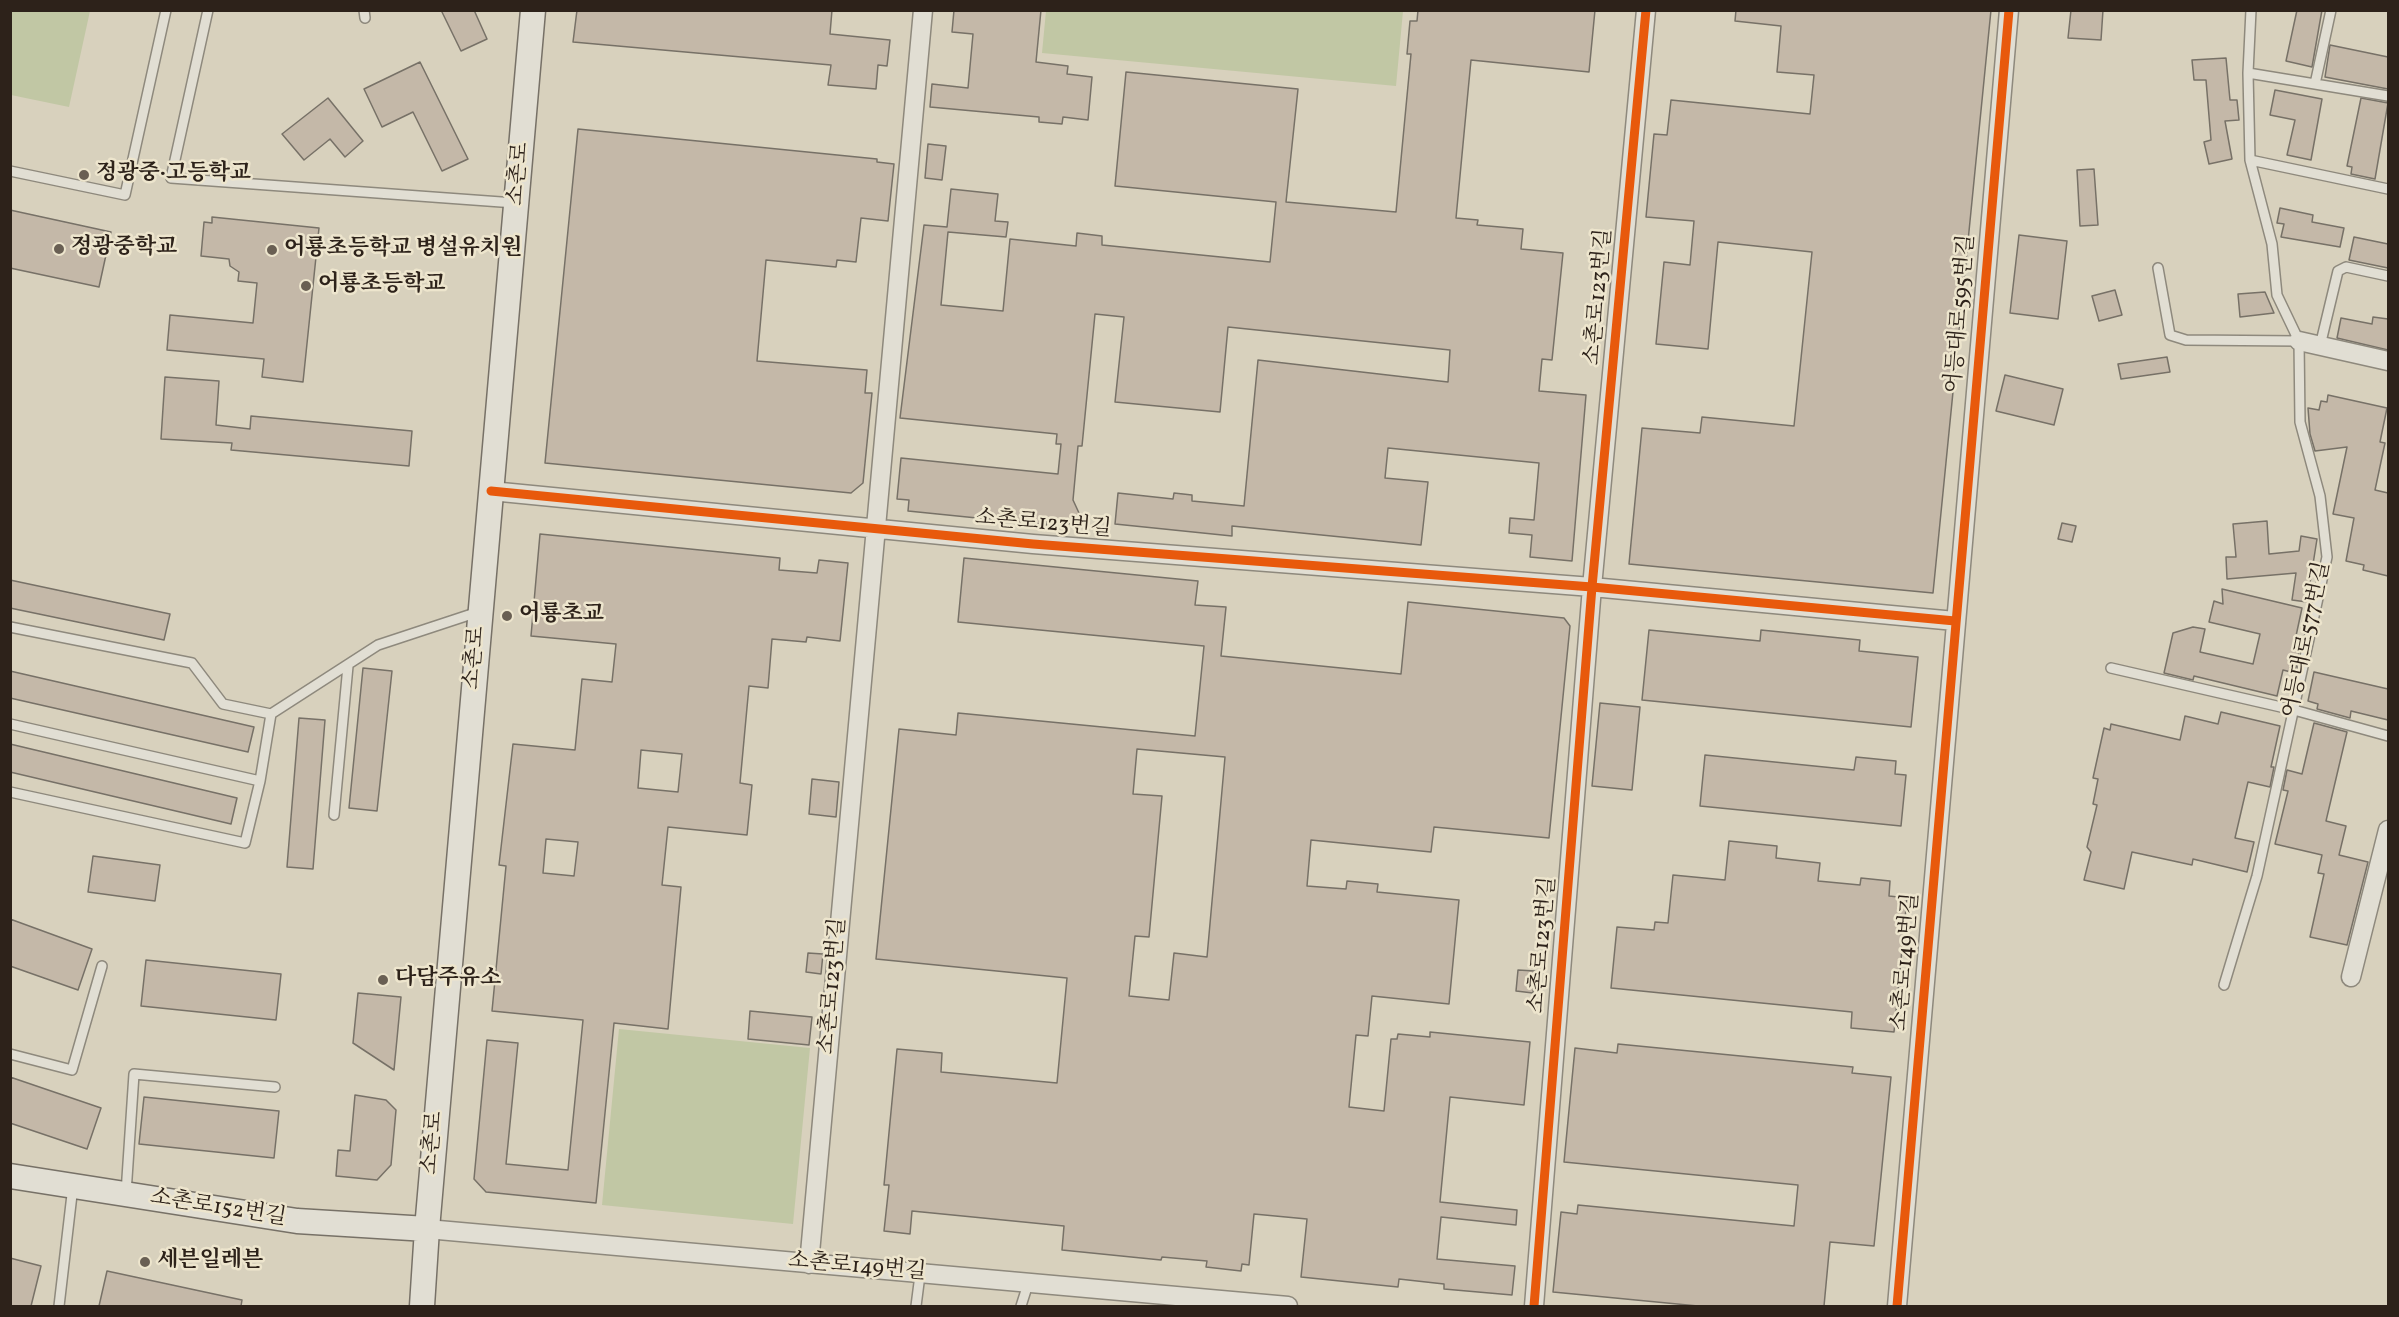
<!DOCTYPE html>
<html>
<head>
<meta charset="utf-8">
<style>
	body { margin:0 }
	#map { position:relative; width:2399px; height:1317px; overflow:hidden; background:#d8d1bd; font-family:Vollkorn,serif }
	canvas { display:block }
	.frame { position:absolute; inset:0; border:12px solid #2d221a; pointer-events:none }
</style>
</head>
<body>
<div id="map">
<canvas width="2399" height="1317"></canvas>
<div class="frame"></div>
</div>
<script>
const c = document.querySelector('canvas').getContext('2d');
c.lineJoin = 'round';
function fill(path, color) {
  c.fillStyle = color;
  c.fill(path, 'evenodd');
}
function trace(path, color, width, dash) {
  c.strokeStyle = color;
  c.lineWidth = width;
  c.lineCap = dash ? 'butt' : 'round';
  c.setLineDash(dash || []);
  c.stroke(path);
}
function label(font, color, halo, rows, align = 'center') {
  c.font = font + ' Vollkorn,"Noto Serif KR",serif';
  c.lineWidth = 5;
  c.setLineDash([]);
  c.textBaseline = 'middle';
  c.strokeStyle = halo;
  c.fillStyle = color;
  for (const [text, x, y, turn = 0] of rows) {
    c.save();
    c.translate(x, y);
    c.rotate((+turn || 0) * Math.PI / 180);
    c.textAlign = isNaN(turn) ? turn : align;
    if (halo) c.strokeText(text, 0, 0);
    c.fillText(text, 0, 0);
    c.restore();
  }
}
fill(new Path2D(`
	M11 10 90 11 69 107 11 95Z
	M1046 11H1403L1396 86 1042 53Z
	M619 1029 810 1048 793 1224 602 1205Z`), '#c1c7a4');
const building = new Path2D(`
	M441 10H474L487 39 461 51Z
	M577 10H832L830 34 890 40 887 66 878 65 876 89 828 85 831 65 573 42Z
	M954 10H1041L1036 62 1068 66 1067 74 1092 77 1088 120 1063 117 1062 124 1039 122V117L930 107 932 84 968 88 973 34 952 32Z
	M1418 10H1595L1589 72 1471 60 1456 218 1478 220 1477 225 1523 229 1521 249 1563 253 1552 360 1542 359 1539 391 1586 395 1572 561 1530 557 1532 535 1509 533 1510 518 1534 520 1539 463 1388 448 1385 478 1428 482 1421 545 1232 526V536L1115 524 1118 493 1173 499 1174 493 1192 495V501L1244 506 1258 360 1448 382 1450 350 1228 327 1220 412 1115 402 1124 317 1095 314 1082 446H1078L1073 500 1079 513 1078 520 1072 524 1047 521 1046 525 908 511 909 500 897 499 901 458 1058 474 1061 444H1056L1057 434 900 418 924 225 947 227 951 189 998 194 995 221 1008 222 1006 237 948 232 941 305 1003 311 1010 239 1076 246 1077 233 1102 236V245L1270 262 1276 202 1115 186 1126 72 1298 89 1286 202 1396 212 1411 54H1407L1410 21H1417Z
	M1736 10H1991L1933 593 1629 564 1642 428 1700 433 1702 417 1794 426 1812 252 1718 242 1708 349 1656 344 1664 262 1690 265 1694 221 1646 217 1654 134 1667 135 1671 100 1810 114 1814 75 1777 72 1781 26 1735 21Z
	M2071 10H2103L2101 40 2068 38Z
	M2297 10H2322L2312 67 2286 61Z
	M2330 45 2388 57V89L2325 77Z
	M2226 58 2230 100H2237L2239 120 2225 121 2232 159 2209 164 2204 142 2211 140 2206 80H2194L2192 60Z
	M420 62 468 159 442 171 413 112 382 127 364 89Z
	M2275 90 2322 99 2311 160 2287 155 2295 120 2270 115Z
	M328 98 363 141 345 157 330 139 304 160 282 134Z
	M2361 98 2388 103 2375 179 2351 174 2352 167 2347 166Z
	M578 129 877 159V162L894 164 888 221 861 218 856 262 837 260 836 267 766 260 757 361 867 370 865 393H872L863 483 851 493 545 463Z
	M928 144 946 146 942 180 925 178Z
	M2094 169 2098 225 2080 226 2077 170Z
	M2280 208 2313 215 2312 222 2344 228 2340 247 2281 237 2284 224 2277 223Z
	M10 210 111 232 99 287 10 268Z
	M212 217 319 228 303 382 262 377 264 359 167 350 170 315 253 323 257 283 238 281 239 272 230 266 229 259 201 256 204 222 212 223Z
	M2019 235 2067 241 2058 319 2010 313Z
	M2354 237 2388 244V268L2349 260Z
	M2115 290 2122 315 2099 321 2092 296Z
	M2265 292 2274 313 2240 317 2238 294Z
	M2373 317 2388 319V350L2337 338 2341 318 2372 324Z
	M2167 357 2170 372 2121 379 2118 364Z
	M2005 375 2063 389 2054 425 1996 411Z
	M165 377 219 381 216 425 250 429 251 416 412 431 409 466 231 450 232 443 161 439Z
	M2328 395 2387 408 2380 442 2385 443 2375 490 2388 493V576L2363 570 2364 565 2346 561 2354 518 2333 514 2347 447 2315 451 2310 434 2308 408 2319 410 2321 401 2327 402Z
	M2267 521 2269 554 2299 551 2301 536 2317 539 2307 602 2292 600 2296 573 2227 579 2226 557H2236L2233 524Z
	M2062 523 2076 526 2072 542 2058 539Z
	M540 534 780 558 779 570 817 573 819 560 848 563 840 641 807 637 806 642 772 639 768 688 749 686 740 783 752 785 747 835 668 827 662 885 681 887 668 1029 614 1023 596 1203 486 1192 474 1179 487 1040 518 1043 506 1164 568 1170 583 1020 492 1011 506 866 499 865 513 744 575 750 582 679 612 682 616 644 531 636ZM641 750 682 754 678 792 638 788ZM546 839 578 842 574 876 543 873Z
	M964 558 1198 581 1195 605 1226 607 1221 656 1401 674 1408 602 1564 618 1570 626 1549 838 1434 827 1431 852 1311 840 1307 886 1346 889 1347 881 1378 884 1377 892 1459 900 1449 1004 1372 996 1368 1036 1356 1035 1349 1107 1384 1111 1391 1039H1397L1398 1034 1430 1037V1032L1530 1042 1524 1105 1450 1097 1440 1202 1517 1210 1516 1225 1441 1217 1437 1259 1515 1266 1512 1295 1444 1289V1284L1399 1279 1398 1287 1301 1277 1307 1219 1254 1214 1249 1265 1242 1264 1241 1271 1206 1267 1207 1261 1162 1257 1161 1260 1062 1250 1064 1226 912 1211 910 1234 884 1231 889 1185H884L897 1049 942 1053 941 1072 1057 1083 1067 978 876 959 899 729 956 735 958 713 1195 736 1204 646 958 622ZM1137 749 1225 757 1207 957 1174 953 1169 1000 1129 996 1135 936 1149 937 1162 796 1133 794Z
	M10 580 170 614 164 640 10 608Z
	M2222 589 2302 608 2293 650 2299 651 2295 673 2283 670 2277 696 2194 676 2193 680 2164 673 2173 633 2193 627 2205 629 2200 652 2253 664 2260 634 2209 622 2214 601 2223 604Z
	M1649 630 1760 641 1761 630 1860 640 1859 651 1918 657 1911 727 1642 700Z
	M363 668 392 671 377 811 349 808Z
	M10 671 254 727 248 752 10 698Z
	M2314 672 2388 689V720L2351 711 2350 718 2317 709 2318 704 2308 701Z
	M1600 703 1640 707 1632 790 1592 786Z
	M2221 712 2280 726 2271 767H2274L2270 787 2248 782 2235 838 2254 842 2247 872 2193 859 2192 865 2132 852 2124 889 2084 880 2091 852 2087 847 2097 805 2093 804 2098 779 2093 778 2104 728 2110 730 2111 724 2180 740 2185 716 2218 724Z
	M299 718 325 720 313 869 287 867Z
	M2314 723 2347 732 2326 821 2346 826 2339 855 2368 862 2347 945 2310 937 2324 874 2318 873 2322 855 2275 844 2288 791 2283 790 2287 770 2302 774Z
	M10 744 237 798 231 824 10 772Z
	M1705 755 1854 770 1856 757 1896 761 1895 774 1906 775 1901 826 1700 806Z
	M812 779 839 782 836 817 809 814Z
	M1729 841 1777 846 1776 858 1820 863 1818 881 1860 885 1861 878 1890 881 1889 896 1907 898 1894 1032 1851 1028 1852 1012 1611 988 1617 927 1654 930 1655 922 1668 923 1673 875 1725 880Z
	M93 856 160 865 155 901 88 892Z
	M10 919 92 949 78 990 10 966Z
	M808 953 823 954 821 974 806 972Z
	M146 960 281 974 276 1020 141 1006Z
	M1518 970 1535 971 1533 993 1516 991Z
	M358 993 401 997 394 1070 353 1043Z
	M750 1011 812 1017 809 1045 748 1039Z
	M1618 1044 1853 1067 1852 1073 1891 1077 1874 1246 1830 1242 1824 1306H1698L1553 1292 1561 1212 1577 1214 1578 1205 1794 1226 1798 1185 1564 1162 1575 1048 1617 1053Z
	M10 1077 101 1108 87 1149 10 1123Z
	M355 1095 386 1100 396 1110 391 1165 377 1180 336 1176 338 1150 350 1151Z
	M144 1097 279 1111 274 1158 139 1144Z
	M10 1258 41 1266 31 1306H10Z
	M107 1271 242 1300 241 1306H99Z`);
fill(building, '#c4b8a8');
trace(building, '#777167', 1.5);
const lane = new Path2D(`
	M208 10 171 178 515 203
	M364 10 365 18
	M2248 73 2388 96
	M2315 84 2331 10
	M2250 160 2388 189
	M10 171 125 195 166 10
	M2158 268 2170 335 2186 340 2299 341
	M2320 346 2338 271 2346 267 2388 276
	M10 627 192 663 223 704 271 714 378 645 478 612
	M2111 668 2294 710 2388 736
	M10 724 260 781 245 843 10 792
	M260 781 271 714
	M334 815 348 666
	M2224 985 2257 876 2327 557 2320 496 2300 422 2299 341 2277 295 2272 244 2250 160 2248 73 2251 10
	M10 1054 72 1070 102 966
	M126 1193 134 1074 275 1087
	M59 1306 73 1186
	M916 1306 920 1275
	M1021 1306 1028 1284`);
const street = new Path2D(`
	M2299 341 2388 361
	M491 491 1033 544 1592 587 1955 621
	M2351 977 2388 830
	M427 1229 1288 1306
	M809 1264 923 10
	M1534 1306 1592 587 1646 10
	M1897 1306 2009 10`);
const secondary = new Path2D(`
	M10 1176 297 1221 427 1229
	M422 1306 427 1229 533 10`);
trace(lane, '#8e897d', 12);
trace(street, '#8e897d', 21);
trace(secondary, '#777167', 27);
trace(lane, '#e1ded3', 9);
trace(street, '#e1ded3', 18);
trace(secondary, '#e1ded3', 24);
trace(new Path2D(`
	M491 491 1033 544 1592 587 1955 621
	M1534 1306 1592 587 1646 10
	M1897 1306 2009 10`), '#e8590c', 9);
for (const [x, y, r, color] of [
	[84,175,6,"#695f53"],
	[59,249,6,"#695f53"],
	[272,250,6,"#695f53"],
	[306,286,6,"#695f53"],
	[507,616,6,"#695f53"],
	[383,980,6,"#695f53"],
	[145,1262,6,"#695f53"]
]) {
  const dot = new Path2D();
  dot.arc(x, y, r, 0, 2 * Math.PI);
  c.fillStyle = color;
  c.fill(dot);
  trace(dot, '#ede5cd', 2);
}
label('22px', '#2d221a', '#ede5cd', [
	["소촌로",520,174,-85],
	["소촌로123번길",1600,297,-85],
	["어등대로595번길",1962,314,-85],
	["소촌로123번길",1043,525,5],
	["어등대로577번길",2308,640,-78],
	["소촌로",476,658,-85],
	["소촌로123번길",1544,945,-85],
	["소촌로149번길",1907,962,-85],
	["소촌로123번길",834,986,-85],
	["소촌로",434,1143,-85],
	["소촌로152번길",218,1209,9],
	["소촌로149번길",857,1268,5]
]);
label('bold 22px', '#2d221a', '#ede5cd', [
	["정광중·고등학교",96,175],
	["정광중학교",71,249],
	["어룡초등학교 병설유치원",284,250],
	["어룡초등학교",318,286],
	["어룡초교",519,616],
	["다담주유소",395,980],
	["세븐일레븐",157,1262]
], 'left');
</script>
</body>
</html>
